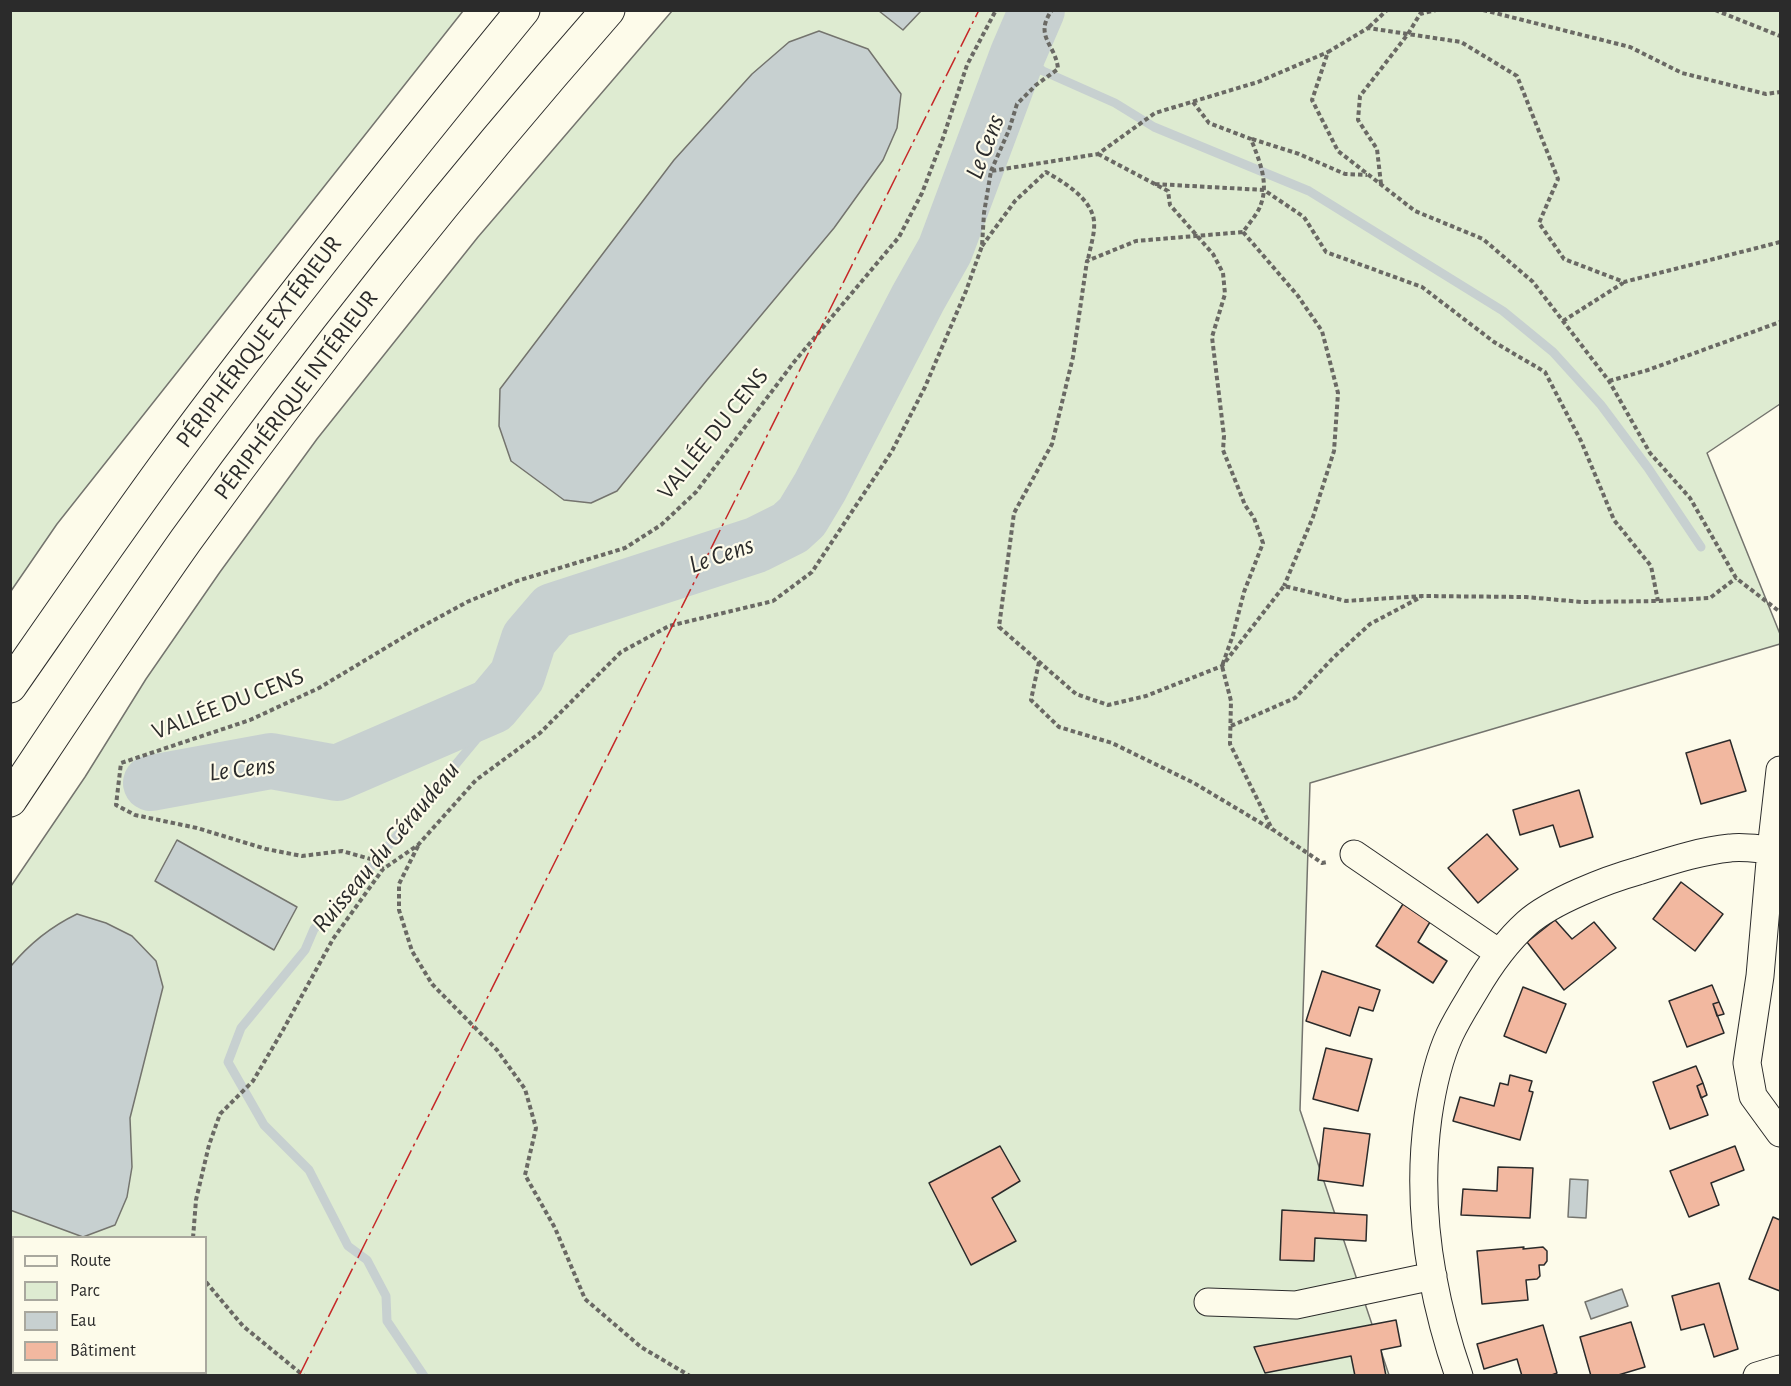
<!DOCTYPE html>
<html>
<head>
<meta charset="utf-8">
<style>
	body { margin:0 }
	#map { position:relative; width:1791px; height:1386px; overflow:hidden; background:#fdfbea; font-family:"Alegreya Sans",sans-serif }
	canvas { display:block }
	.frame { position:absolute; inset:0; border:12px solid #2b2b2b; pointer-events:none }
	.legend { position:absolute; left:12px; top:1236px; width:195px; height:138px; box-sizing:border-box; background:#fdfbea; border:2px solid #a9a89e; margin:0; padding:8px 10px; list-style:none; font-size:18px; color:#2b2b2b }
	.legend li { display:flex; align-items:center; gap:12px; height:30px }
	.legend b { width:30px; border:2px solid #a9a89e }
</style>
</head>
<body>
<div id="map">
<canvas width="1791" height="1386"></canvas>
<div class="frame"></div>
<ul class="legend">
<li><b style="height:8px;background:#fdfbea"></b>Route</li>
<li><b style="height:16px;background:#deebd1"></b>Parc</li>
<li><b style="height:16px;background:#c7d0d0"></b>Eau</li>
<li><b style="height:16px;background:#f2b8a0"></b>Bâtiment</li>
</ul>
</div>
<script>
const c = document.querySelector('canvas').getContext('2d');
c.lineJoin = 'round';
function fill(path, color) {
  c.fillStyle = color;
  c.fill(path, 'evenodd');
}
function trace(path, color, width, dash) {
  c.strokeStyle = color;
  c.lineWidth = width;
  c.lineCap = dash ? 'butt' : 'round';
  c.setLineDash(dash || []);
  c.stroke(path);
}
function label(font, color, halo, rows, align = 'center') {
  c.font = font + ' "Alegreya Sans",sans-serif';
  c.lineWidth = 4.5;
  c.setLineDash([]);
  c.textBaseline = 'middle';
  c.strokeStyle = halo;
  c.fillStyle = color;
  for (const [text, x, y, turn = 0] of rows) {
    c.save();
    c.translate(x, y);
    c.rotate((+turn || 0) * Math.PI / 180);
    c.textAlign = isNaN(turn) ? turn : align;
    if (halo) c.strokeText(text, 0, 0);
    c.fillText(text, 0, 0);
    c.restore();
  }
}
const green = new Path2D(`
	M11 10 463 11 57 524 11 591Z
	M672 11H1780V404L1707 453 1780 634V644L1310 783 1300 1110 1389 1375 11 1376V886L85 777 146 679 220 572 317 439 478 237ZM14 1238H206V1372H14Z`);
fill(green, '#deebd1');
trace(green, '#74746e', 1.5);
const water = new Path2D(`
	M879 11H921L903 30Z
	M819 31 868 49 901 94 897 128 883 160 834 228 707 380 617 491 591 503 564 500 511 461 499 426 500 389 674 160 752 74 789 42Z
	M177 840 297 907 274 950 155 881Z
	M77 914 106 923 132 936 156 961 163 987 130 1118 132 1167 127 1197 115 1225 83 1237 10 1210 11 966C30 943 50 927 77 914Z
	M1570 1179 1588 1180 1586 1218 1568 1217Z
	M1622 1289 1628 1306 1591 1319 1585 1302Z`);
fill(water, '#c7d0d0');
trace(water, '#74746e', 1.5);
trace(new Path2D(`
	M1018 54 1043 71 1115 103 1154 127 1309 191 1503 311 1553 352 1601 405 1648 468 1701 547
	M424 1376 387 1321 386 1296 367 1260 348 1246 309 1170 264 1125 228 1062 241 1028 305 950 314 929 346 897 480 735 492 706`), '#c7d0d0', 9);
trace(new Path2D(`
	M151 783 271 761 337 773 492 706 517 676 529 639 553 611 756 545 790 528 802 517 820 487 918 298 945 250 1018 54 1037 10`), '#c7d0d0', 56);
const building = new Path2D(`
	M1730 740 1746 791 1701 804 1686 753Z
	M1579 790 1593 837 1560 847 1553 825 1520 835 1513 810Z
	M1487 834 1518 869 1478 903 1448 868Z
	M1681 882 1723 914 1695 951 1653 919Z
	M1403 904 1430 922 1418 942 1447 961 1433 983 1376 946Z
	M1555 920 1572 939 1594 922 1616 948 1564 990 1527 942Z
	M1322 971 1380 990 1373 1011 1359 1007 1350 1036 1306 1021Z
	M1712 985 1719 1002 1713 1004 1724 1033 1687 1047 1669 1001Z
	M1523 987 1566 1004 1546 1053 1504 1036Z
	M1719 1002 1724 1014 1717 1016 1713 1004Z
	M1326 1048 1372 1059 1358 1111 1313 1099Z
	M1696 1066 1703 1083 1697 1086 1708 1115 1670 1129 1653 1082Z
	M1510 1075 1532 1081 1529 1091 1533 1092 1520 1140 1453 1121 1460 1097 1494 1106 1500 1083 1508 1085Z
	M1703 1083 1707 1095 1701 1098 1697 1086Z
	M1324 1128 1370 1134 1363 1186 1318 1180Z
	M1000 1146 1020 1181 992 1198 1016 1241 971 1265 929 1183Z
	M1735 1146 1744 1170 1711 1183 1719 1205 1689 1217 1670 1171Z
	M1498 1167 1533 1168 1530 1218 1461 1215 1463 1189 1497 1191Z
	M1282 1210 1367 1215 1366 1241 1315 1238 1314 1261 1280 1260Z
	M1773 1217 1780 1220V1291L1749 1279Z
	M1524 1247 1523 1249 1543 1247 1547 1251V1261L1544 1265H1539L1540 1276 1537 1279 1526 1280 1528 1300 1482 1304 1477 1251Z
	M1719 1283 1738 1349 1714 1357 1704 1324 1681 1330 1672 1296Z
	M1396 1320 1401 1346 1381 1350 1386 1376H1355L1351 1356 1265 1373 1254 1347Z
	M1631 1322 1645 1367 1615 1376H1591L1580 1337Z
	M1543 1325 1557 1373 1549 1376H1522L1517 1359 1484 1369 1477 1344Z`);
fill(building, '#f2b8a0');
trace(building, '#2b2b2b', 1.5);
const minor = new Path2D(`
	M1780 770 1771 850 1760 976 1747 1063 1753 1096 1780 1133
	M1354 854 1499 953
	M1208 1302 1296 1305 1433 1276
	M1459 1376C1430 1292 1416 1205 1428 1117 1432 1089 1438 1060 1450 1034 1457 1019 1466 1005 1475 990 1489 966 1506 942 1527 923 1552 901 1606 880 1638 871 1667 862 1699 851 1730 848 1743 846 1758 849 1771 850
	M1757 1376 1780 1369`);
const motorway = new Path2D(`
	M10 686C63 610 115 534 170 459 283 306 402 158 523 10
	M10 800C68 713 126 625 186 540 318 357 459 180 608 10`);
trace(minor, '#2b2b2b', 29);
trace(motorway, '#2b2b2b', 35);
trace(new Path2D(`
	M1483 10 1630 47 1682 73 1766 94 1780 92
	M1715 10 1780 36
	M1369 27 1387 10
	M1193 102 1209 123 1251 139C1259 160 1269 182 1261 204 1258 214 1249 223 1243 232L1136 241 1087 261 1073 357 1052 444 1014 513 999 627 1076 694 1108 705 1146 696 1222 666 1284 586 1346 601 1422 596 1526 597 1582 602 1658 601 1710 598 1736 578
	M1252 139 1299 154 1345 174 1367 175
	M1098 154 1168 191 1170 205 1213 254 1223 273 1225 294 1212 337 1224 436 1223 450 1245 505 1254 518 1263 543 1244 592 1233 635 1222 666 1231 701 1230 744 1272 829 1322 863 1327 862
	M991 171 1009 130 1017 104 1036 85 1058 69C1056 44 1033 37 1052 10
	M1155 184 1264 190 1304 217 1326 252 1422 287 1494 342 1545 372 1581 441 1614 520 1651 566 1658 601
	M1381 184 1377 149 1358 120 1360 96 1408 34 1420 14 1436 10
	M1243 232 1298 296 1322 331 1338 393 1334 451 1313 517 1284 586
	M1780 242 1624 282 1564 259 1539 223 1558 179 1517 76 1461 42 1368 28 1328 52 1312 100 1338 151 1415 211 1483 239 1533 282 1609 381 1650 453 1690 498 1736 578 1780 612
	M982 246 1015 201 1046 172C1062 181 1085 195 1092 213 1098 227 1090 246 1088 260
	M1563 321 1623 283
	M1609 381 1648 370 1780 322
	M1039 662 1031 700 1059 727 1112 743 1194 783 1271 829
	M1231 726 1295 698 1333 658 1370 624 1421 597
	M418 846 399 884V910L412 951 432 984 497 1050 525 1089 536 1128 525 1175 555 1228 585 1299 641 1347 690 1376
	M383 869 374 860 342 851 302 856 266 849 197 828 135 815 116 805 121 763 250 720 319 688 412 632 467 602 517 581 625 548 661 525 696 492 794 362 899 237 922 193 943 138 967 65 996 10
	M193 1238 196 1200 209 1145 220 1114 253 1081 283 1030 333 939 383 869 418 845 476 780 540 733 621 652 669 626 773 601 812 572 892 451 925 387 966 291 982 246 984 213 991 171 1098 154 1155 113 1258 82 1328 52
	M206 1282 243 1326 304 1376
	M10 1317H14`), '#6a6964', 4, [4.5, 3]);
trace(minor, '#fdfbea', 27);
trace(motorway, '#fdfbea', 33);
trace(new Path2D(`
	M299 1376 979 10`), '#c62828', 1.5, [21, 4.5, 3, 4.5]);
label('24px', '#2b2b2b', '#fdfbea', [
	["PÉRIPHÉRIQUE EXTÉRIEUR",259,342,-53],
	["PÉRIPHÉRIQUE INTÉRIEUR",296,395,-53],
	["VALLÉE DU CENS",713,434,-51],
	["VALLÉE DU CENS",228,704,-21]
]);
label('italic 26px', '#2b2b2b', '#fdfbea', [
	["Le Cens",985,147,-69],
	["Le Cens",721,555,-19],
	["Le Cens",242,769,-7],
	["Ruisseau du Géraudeau",386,847,-50]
]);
</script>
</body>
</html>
